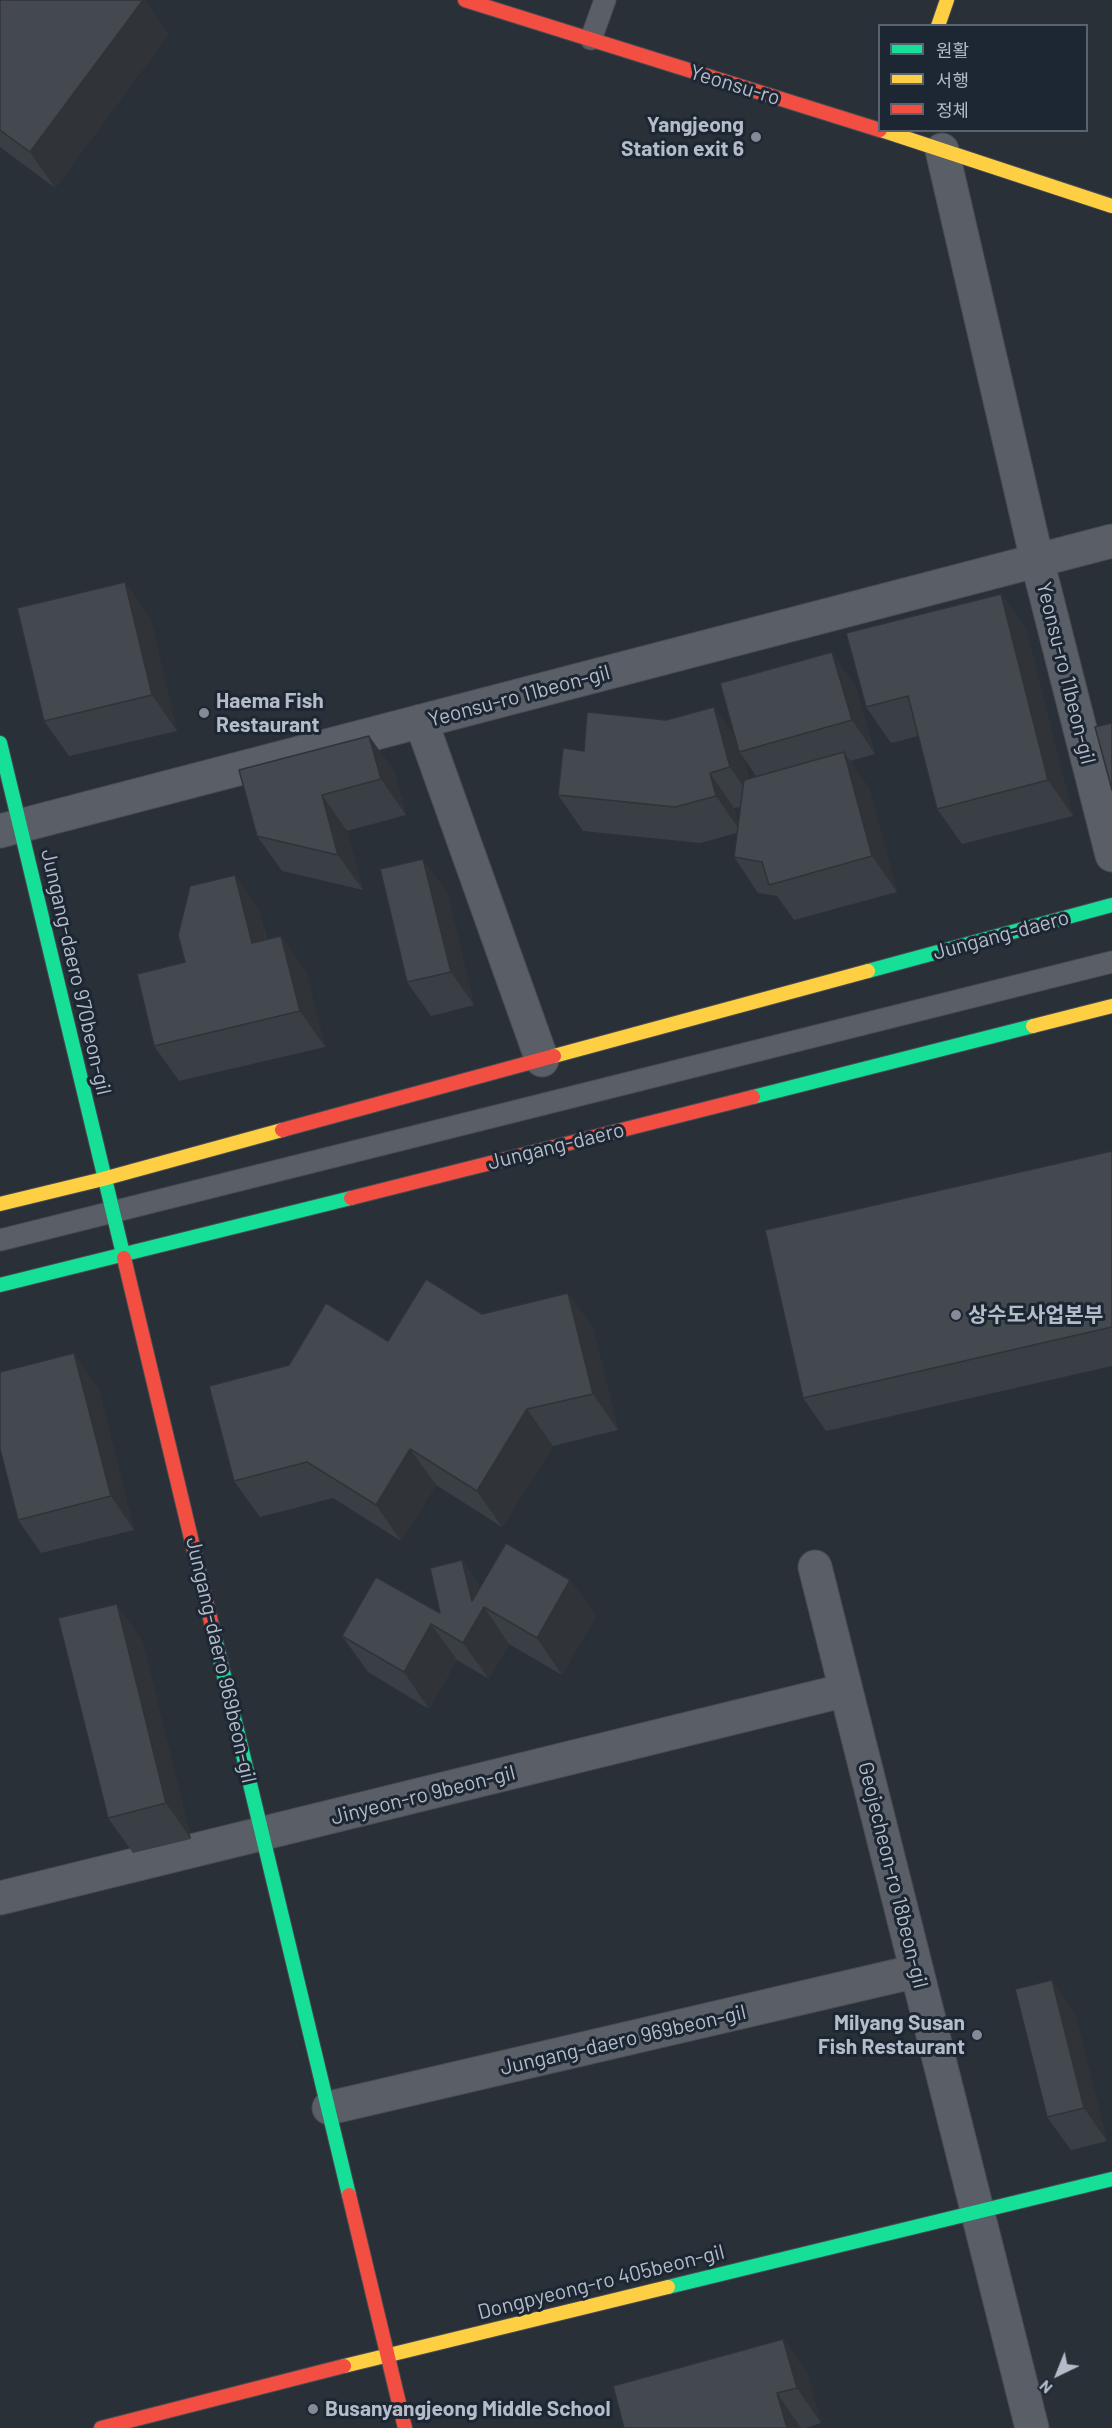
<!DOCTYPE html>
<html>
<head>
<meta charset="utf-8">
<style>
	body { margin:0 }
	#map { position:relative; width:1112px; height:2428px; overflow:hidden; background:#2a3038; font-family:Barlow,"Noto Sans KR",sans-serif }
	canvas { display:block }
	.legend { position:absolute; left:878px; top:24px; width:210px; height:108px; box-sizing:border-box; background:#1d2633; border:2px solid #59626f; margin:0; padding:8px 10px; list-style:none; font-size:18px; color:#b4bcc9 }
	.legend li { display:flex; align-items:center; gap:12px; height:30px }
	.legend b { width:30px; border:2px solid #59626f }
	.north { position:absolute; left:1028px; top:2344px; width:60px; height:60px; -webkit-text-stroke:4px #1d2633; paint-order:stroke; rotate:223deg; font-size:16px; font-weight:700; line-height:24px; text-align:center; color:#b4bcc9 }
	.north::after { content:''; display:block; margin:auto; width:21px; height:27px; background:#b4bcc9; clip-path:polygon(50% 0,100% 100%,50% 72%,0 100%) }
</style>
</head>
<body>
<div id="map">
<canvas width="1112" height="2428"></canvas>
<ul class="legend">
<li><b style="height:8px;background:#16e098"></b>원활</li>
<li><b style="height:8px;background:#ffcf43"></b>서행</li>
<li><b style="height:8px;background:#f24e42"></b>정체</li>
</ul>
<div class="north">N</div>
</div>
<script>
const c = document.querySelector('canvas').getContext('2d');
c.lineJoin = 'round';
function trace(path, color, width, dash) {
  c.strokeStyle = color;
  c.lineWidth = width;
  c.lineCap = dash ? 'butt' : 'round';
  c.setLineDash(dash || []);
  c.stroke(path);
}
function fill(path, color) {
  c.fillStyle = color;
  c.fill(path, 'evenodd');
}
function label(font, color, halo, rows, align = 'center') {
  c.font = font + ' Barlow,"Noto Sans KR",sans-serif';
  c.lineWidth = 6;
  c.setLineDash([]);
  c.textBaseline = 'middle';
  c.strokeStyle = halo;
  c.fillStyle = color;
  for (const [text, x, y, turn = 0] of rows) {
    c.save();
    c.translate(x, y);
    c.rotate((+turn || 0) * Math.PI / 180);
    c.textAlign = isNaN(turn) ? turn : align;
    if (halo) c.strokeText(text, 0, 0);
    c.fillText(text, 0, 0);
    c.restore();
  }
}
const lane = new Path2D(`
	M591 39 605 0
	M0 1240 1112 962`);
const street = new Path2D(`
	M942 150 1037 560 1112 855
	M421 721 542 1060
	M0 831 1112 541
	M815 1567 1032 2428
	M0 1898 846 1690
	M329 2108 917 1971`);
const fast = new Path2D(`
	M0 743 124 1258
	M868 971 1112 905
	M753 1097 1033 1026
	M0 1285 351 1198
	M212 1626 349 2195
	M668 2287 1112 2179`);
const slow = new Path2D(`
	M938 26 947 0
	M881 130 1112 206
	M1033 1026 1112 1006
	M554 1056 868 971
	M0 1204 103 1179 282 1130
	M344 2366 668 2287`);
const jam = new Path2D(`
	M465 0 880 130
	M282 1130 554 1056
	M351 1198 753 1097
	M124 1258 212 1626
	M349 2195 405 2428
	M101 2428 344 2366`);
trace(lane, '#484c53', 23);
trace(street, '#484c53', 35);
trace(fast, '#484c53', 16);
trace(slow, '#484c53', 16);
trace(jam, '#484c53', 16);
trace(lane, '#5a5e66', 21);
trace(street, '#5a5e66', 33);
trace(fast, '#16e098', 14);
trace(slow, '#ffcf43', 14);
trace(jam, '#f24e42', 14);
fill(new Path2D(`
	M0 0 169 34 55 188 0 147Z
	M1001 594 1026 630 1073 816 962 844 937 809 918 736 891 743 866 707Z
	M150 617 177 731 69 756 44 721Z
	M855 685 875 754 850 761 869 788 897 892 794 920 777 896 758 893 734 857 737 833 700 843 583 831 558 795 584 751 735 736ZM743 757 756 776 749 779ZM741 807 738 823 734 808Z
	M369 736 394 771 406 815 347 831 363 890 282 871 257 836Z
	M235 875 259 911 267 940 281 936 306 972 325 1047 179 1081 154 1046 185 962Z
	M447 892 474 1005 431 1016 407 982Z
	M1112 1151V1366L826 1431 803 1398Z
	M568 1293 593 1329 618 1430 553 1446 502 1527 436 1485 401 1541 333 1498 260 1517 234 1481 388 1341 482 1314Z
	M98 1387 134 1530 41 1553 18 1520Z
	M462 1560 480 1586 570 1580 596 1616 562 1675 509 1644 489 1679 457 1660 429 1709 368 1672 342 1636 440 1613Z
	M142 1640 191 1839 133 1853 108 1818Z
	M1075 2014 1107 2141 1071 2150 1047 2117Z
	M783 2339 808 2375 821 2423 805 2428H624Z`), '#3a3f45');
fill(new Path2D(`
	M143 0H145L169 34 55 188 30 152Z
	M125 582 150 617 177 731 152 695Z
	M1001 594 1026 630 1073 816 1048 780Z
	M832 652 855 685 875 754 852 720Z
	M714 707 739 742V752L743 757 755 803 730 767Z
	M369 736 394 771 406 815 381 779Z
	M844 752 869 788 897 892 872 856Z
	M710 773 734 808 741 832 716 796Z
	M322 795 347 831 363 890 338 855Z
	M423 859 447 892 474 1005 451 972Z
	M235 875 259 911 276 979 252 943Z
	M281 936 306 972 325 1047 300 1011Z
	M568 1293 593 1329 618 1430 593 1394Z
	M74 1353 98 1387 134 1530 111 1496Z
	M527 1409 553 1446 502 1527 477 1491Z
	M410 1449 436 1485 401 1541 376 1505Z
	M462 1560 488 1597 484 1607 509 1644 489 1679 463 1643 472 1601Z
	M570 1580 596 1616 562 1675 537 1638Z
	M117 1604 142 1640 191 1839 166 1803Z
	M431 1624 457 1660 429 1709 404 1672Z
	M1052 1980 1075 2014 1107 2141 1084 2108Z
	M783 2339 808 2375 821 2423 797 2388Z
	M777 2393 801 2428H787Z`), '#303338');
const building = new Path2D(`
	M0 0H143L30 152 0 130Z
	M125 582 152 695 44 721 17 608Z
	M1001 594 1048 780 937 809 908 696 866 707 846 633Z
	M832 652 852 720 739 752 720 683Z
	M714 707 730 767 710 773 716 796 675 807 558 795 563 748 584 751 587 712 666 720Z
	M1112 723V790L1095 727Z
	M369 736 381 779 322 795 338 855 257 836 239 770Z
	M844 752 872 856 769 885 762 862 734 857 744 780Z
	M423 859 451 972 407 982 380 869Z
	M235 875 252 943 281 936 300 1011 154 1046 137 974 185 962 178 935 190 886Z
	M1112 1151V1327L803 1398 765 1230Z
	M426 1279 482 1314 568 1293 593 1394 527 1409 477 1491 410 1449 376 1505 307 1462 234 1481 209 1386 289 1365 326 1303 388 1341Z
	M74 1353 111 1496 18 1520 0 1449V1372Z
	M506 1543 570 1580 537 1638 484 1607 463 1643 431 1624 404 1672 342 1636 376 1577 440 1613 430 1568 462 1560 472 1601Z
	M117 1604 166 1803 108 1818 58 1618Z
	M1052 1980 1084 2108 1047 2117 1015 1989Z
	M783 2339 797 2388 777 2393 787 2428H624L613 2386Z`);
fill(building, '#444950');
trace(building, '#303338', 1.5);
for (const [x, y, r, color] of [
	[756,137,6,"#848b96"],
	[204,713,6,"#848b96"],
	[956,1315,6,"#848b96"],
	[977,2035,6,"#848b96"],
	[313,2409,6,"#848b96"]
]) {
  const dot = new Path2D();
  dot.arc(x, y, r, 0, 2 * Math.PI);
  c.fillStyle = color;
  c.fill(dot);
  trace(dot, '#1d2633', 2);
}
label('21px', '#b4bcc9', '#1d2633', [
	["Yeonsu-ro",735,85,17],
	["Yeonsu-ro 11beon-gil",1066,673,76],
	["Yeonsu-ro 11beon-gil",519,696,-15],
	["Jungang-daero",1001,935,-15],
	["Jungang-daero 970beon-gil",76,972,77],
	["Jungang-daero",556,1146,-14],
	["Jungang-daero 969beon-gil",221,1660,77],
	["Jinyeon-ro 9beon-gil",423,1795,-14],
	["Geojecheon-ro 18beon-gil",893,1875,76],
	["Jungang-daero 969beon-gil",623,2040,-13],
	["Dongpyeong-ro 405beon-gil",601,2282,-14]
]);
label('bold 21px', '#b4bcc9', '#1d2633', [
	["Yangjeong",744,125,"right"],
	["Station exit 6",744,149,"right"],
	["Haema Fish",216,701],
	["Restaurant",216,725],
	["상수도사업본부",968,1315],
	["Milyang Susan",965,2023,"right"],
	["Fish Restaurant",965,2047,"right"],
	["Busanyangjeong Middle School",325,2409]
], 'left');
</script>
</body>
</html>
